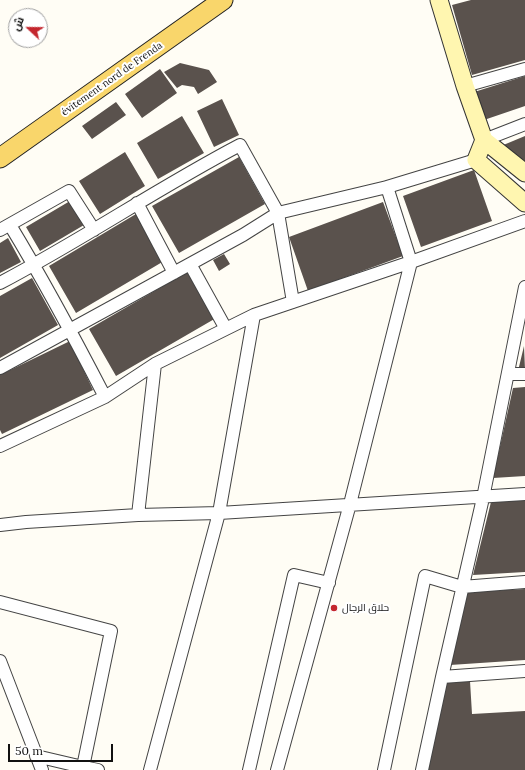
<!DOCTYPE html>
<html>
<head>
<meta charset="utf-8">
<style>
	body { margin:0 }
	#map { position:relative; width:525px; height:770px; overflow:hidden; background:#fffdf5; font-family:Lora,Cairo,serif }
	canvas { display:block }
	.north { position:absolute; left:8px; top:8px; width:40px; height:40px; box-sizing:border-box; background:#fff; border:1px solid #a0a0a0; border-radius:50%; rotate:292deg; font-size:11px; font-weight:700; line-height:16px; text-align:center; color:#111 }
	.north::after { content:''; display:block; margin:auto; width:14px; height:18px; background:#c4262e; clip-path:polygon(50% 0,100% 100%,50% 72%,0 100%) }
	.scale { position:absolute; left:8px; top:744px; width:105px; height:18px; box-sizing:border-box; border:2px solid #111; border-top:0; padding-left:5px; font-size:12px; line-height:14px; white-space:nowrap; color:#111; -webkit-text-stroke:3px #fff; paint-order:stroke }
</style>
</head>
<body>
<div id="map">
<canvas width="525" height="770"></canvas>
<div class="north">ش</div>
<div class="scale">50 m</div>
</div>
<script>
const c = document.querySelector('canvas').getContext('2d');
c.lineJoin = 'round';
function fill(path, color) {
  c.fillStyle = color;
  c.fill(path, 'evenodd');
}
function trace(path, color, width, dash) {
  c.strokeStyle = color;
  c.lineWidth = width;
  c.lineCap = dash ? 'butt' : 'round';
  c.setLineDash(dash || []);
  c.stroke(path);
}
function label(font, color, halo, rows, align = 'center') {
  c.font = font + ' Lora,Cairo,serif';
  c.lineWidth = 4;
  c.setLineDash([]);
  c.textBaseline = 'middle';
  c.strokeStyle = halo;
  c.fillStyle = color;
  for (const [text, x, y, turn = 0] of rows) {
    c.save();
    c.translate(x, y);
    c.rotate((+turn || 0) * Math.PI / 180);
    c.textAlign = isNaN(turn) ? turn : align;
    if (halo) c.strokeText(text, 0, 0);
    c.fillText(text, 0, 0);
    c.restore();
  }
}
fill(new Path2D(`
	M471 0H525V60L472 75 452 5Z
	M180 63 209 70 217 82 198 94 194 87 182 85 177 88 164 72Z
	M160 69 177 93 142 118 125 94Z
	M525 76V106L481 121 471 93Z
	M222 99 239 135 214 147 197 111Z
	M116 102 126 115 92 139 82 126Z
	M182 116 204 153 158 179 137 143Z
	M525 136V165L501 146Z
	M125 152 145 186 100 214 79 181Z
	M239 157 265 204 179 253 152 206Z
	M474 170 492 221 421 247 403 196Z
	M70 201 84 225 40 251 26 227Z
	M383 202 403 256 308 291 289 237Z
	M136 214 164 261 76 313 49 266Z
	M8 238 21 262 0 273V243Z
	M224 254 230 264 219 271 213 260Z
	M196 267 223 314 116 376 89 329Z
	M32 278 58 325 0 358V296Z
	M70 341 93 390 2 434 0 430V375Z
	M524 346 525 370 518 371Z
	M525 387V476L493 478 513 388Z
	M525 500V572L473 575 491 502Z
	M525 589V660L450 665 465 592Z
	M470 681 472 714 525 711V770H428L447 682Z`), '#5a524d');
const street = new Path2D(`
	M465 86 525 69
	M484 140 525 124
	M137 203 174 273
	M10 225C44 281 75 339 105 397
	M0 230 69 191 94 230
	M190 264 226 329
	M0 283C82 240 158 188 240 145L278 213 293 302
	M0 368 243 235 278 213 387 187 476 160
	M508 374H525
	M0 446 105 397 155 364 254 315 411 262 525 221
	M138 515 155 364
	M0 525 26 522 138 515 219 513 525 494
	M0 602 111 631 83 767 98 770
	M0 661 42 770
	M442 677 525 671
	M36 756 83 767
	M150 770 219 513 254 315
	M249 770 294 575 329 583
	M277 770 350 504 411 262 387 187
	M384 770 425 576 462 587 525 582
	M422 770 442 677 483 498 525 287`);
const secondary = new Path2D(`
	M439 0 465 86 484 140 476 160 525 203
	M484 140 525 173`);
const primary = new Path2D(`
	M0 158 223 0`);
trace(street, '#444', 14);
trace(secondary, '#333', 19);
trace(primary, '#222', 21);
trace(street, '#fff', 12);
trace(secondary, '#fff6b0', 17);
trace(primary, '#f9d66b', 19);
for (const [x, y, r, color] of [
	[334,608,4,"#c4262e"]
]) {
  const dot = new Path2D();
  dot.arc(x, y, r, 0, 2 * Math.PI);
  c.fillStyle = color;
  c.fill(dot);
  trace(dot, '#fff', 1.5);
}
label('10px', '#111', '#fff', [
	["évitement nord de Frenda",112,79,-35]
]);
label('10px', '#111', '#fff', [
	["حلاق الرجال",342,608]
], 'left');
</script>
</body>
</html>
